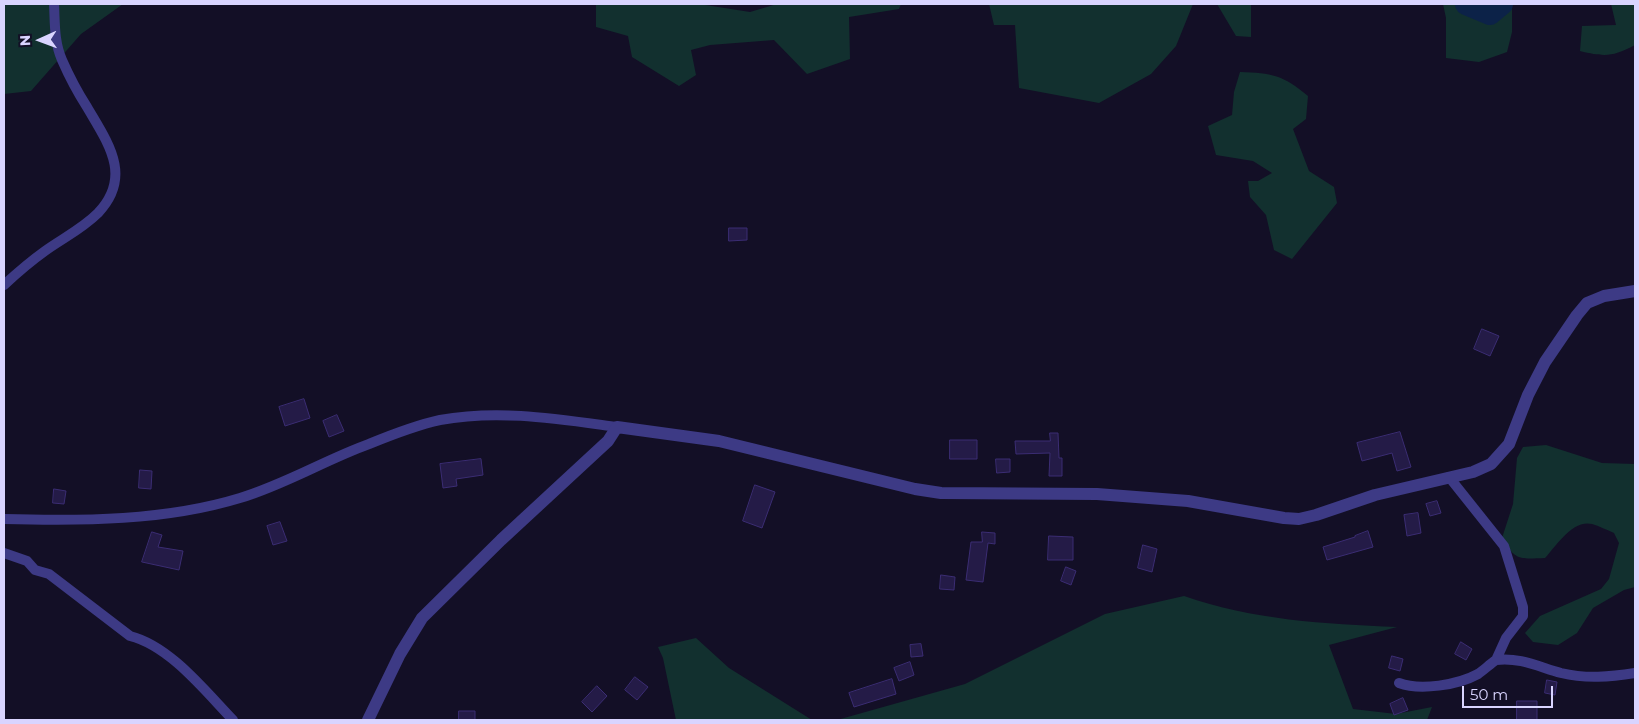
<!DOCTYPE html>
<html>
<head>
<meta charset="utf-8">
<style>
	body { margin:0 }
	#map { position:relative; width:1639px; height:724px; overflow:hidden; background:#130f26; font-family:Montserrat,sans-serif }
	canvas { display:block }
	.frame { position:absolute; inset:0; border:5px solid #d9d4ff; pointer-events:none }
	.north { position:absolute; left:15px; top:15px; width:50px; height:50px; -webkit-text-stroke:4px #130f26; paint-order:stroke; rotate:268deg; font-size:14px; font-weight:700; line-height:20px; text-align:center; color:#d9d4ff }
	.north::after { content:''; display:block; margin:auto; width:18px; height:22px; background:#d9d4ff; clip-path:polygon(50% 0,100% 100%,50% 72%,0 100%) }
	.scale { position:absolute; left:1462px; top:686px; width:91px; height:22px; box-sizing:border-box; border:2px solid #d9d4ff; border-top:0; padding-left:6px; font-size:15px; line-height:18px; white-space:nowrap; color:#d9d4ff; -webkit-text-stroke:4px #130f26; paint-order:stroke }
</style>
</head>
<body>
<div id="map">
<canvas width="1639" height="724"></canvas>
<div class="frame"></div>
<div class="north">N</div>
<div class="scale">50 m</div>
</div>
<script>
const c = document.querySelector('canvas').getContext('2d');
c.lineJoin = 'round';
function fill(path, color) {
  c.fillStyle = color;
  c.fill(path, 'evenodd');
}
function trace(path, color, width, dash) {
  c.strokeStyle = color;
  c.lineWidth = width;
  c.lineCap = dash ? 'butt' : 'round';
  c.setLineDash(dash || []);
  c.stroke(path);
}
fill(new Path2D(`
	M4 4H123L81 34 31 91 4 94Z
	M596 4H699L750 12 777 4H901L899 9 849 17 850 59 807 74 774 40 710 45 691 50 696 75 679 86 632 57 628 36 596 27Z
	M989 4H1193L1176 46 1151 74 1099 103 1019 88 1015 25H994Z
	M1217 4H1251V37L1236 36Z
	M1443 4H1506L1512 9V32L1507 52 1479 62 1446 58V18Z
	M1611 4H1635V45C1612 57 1605 57 1580 51L1582 26 1616 25Z
	M1240 72C1272 73 1283 75 1308 96L1306 119 1293 129 1309 171 1334 187 1337 203 1292 259 1274 250 1266 215 1250 197 1248 181H1258L1272 173 1253 161 1216 155 1208 126 1232 115 1234 92Z
	M1546 445 1602 463 1635 464V587L1624 590 1593 608 1577 633 1558 645 1533 642 1525 633 1540 616 1601 589 1609 579 1619 543 1614 533C1607 530 1599 526 1592 524 1573 519 1556 546 1545 558 1520 559 1515 561 1502 538L1513 504 1517 458 1523 447Z
	M1184 596C1252 620 1325 624 1397 627L1329 645 1353 709 1396 714 1432 707 1427 720H837L965 684 1105 614Z
	M696 638 729 668 812 720H676L663 658 658 647Z`), '#12302f');
trace(new Path2D(`
	M1466 4 1490 14 1502 4`), '#0c2248', 22);
const building = new Path2D(`
	M729 228H747V240L729 241Z
	M1482 329 1499 336 1490 356 1474 349Z
	M304 399 310 418 285 426 279 407Z
	M337 415 344 431 329 437 323 421Z
	M1400 432 1411 467 1397 471 1392 453 1362 461 1357 443Z
	M1050 433H1058L1059 458H1062V476H1049L1050 453 1016 454 1015 441H1050Z
	M950 440H977V459H950Z
	M481 459 483 475 456 479 457 486 443 488 440 464Z
	M996 459H1010V472L997 473Z
	M140 470 152 471 151 489 139 488Z
	M755 485 775 492 762 528 743 521Z
	M54 489 66 491 64 504 53 503Z
	M1437 501 1441 513 1430 516 1426 504Z
	M1418 513 1421 533 1407 536 1404 515Z
	M280 522 287 541 273 545 267 526Z
	M1368 531 1373 547 1327 560 1323 547 1355 537V536Z
	M152 532 162 535 158 547 183 551 179 570 142 562Z
	M982 532 995 533V544L988 543 983 582 966 580 971 542H982Z
	M1049 536 1073 537V560H1048Z
	M1143 545 1157 549 1152 572 1138 568Z
	M1066 567 1076 571 1071 585 1061 581Z
	M941 575 955 577 954 590 940 589Z
	M1461 642 1472 649 1466 660 1455 654Z
	M921 644 923 656 911 657 910 645Z
	M1392 656 1403 659 1400 671 1389 668Z
	M910 662 914 675 899 681 894 668Z
	M635 677 648 687 637 700 625 690Z
	M892 679 896 694 854 707 849 693Z
	M1547 680 1557 682 1555 695 1545 693Z
	M597 686 607 696 592 712 582 702Z
	M1403 698 1408 710 1394 715 1390 704Z
	M1517 701H1537V720H1517Z
	M459 711H475V720H459Z`);
fill(building, '#241b47');
trace(building, '#3b2d73', 1);
trace(new Path2D(`
	M4 285C17 273 31 261 45 251 63 238 82 229 98 213 133 176 108 143 87 107 78 93 69 76 62 60 54 42 55 23 54 4
	M1449 477 1504 546 1523 607V616L1506 638 1496 660C1520 657 1539 667 1561 673 1586 679 1610 677 1635 673
	M4 519C82 521 165 521 240 498 284 485 325 460 369 444 391 435 417 425 440 420 499 409 558 419 617 427
	M4 553 27 561 35 570 49 574 130 636C170 646 205 691 233 720
	M1399 683C1420 691 1458 685 1478 674 1484 670 1490 664 1496 660`), '#3d3a85', 10);
trace(new Path2D(`
	M368 720 400 654 422 618 501 540 608 441 617 427 719 441 915 489 941 493 1097 494 1188 501 1284 518 1299 519 1316 515 1375 495 1473 472 1491 464 1509 444 1528 395 1545 362 1577 315 1587 303 1604 296 1635 291`), '#3d3a85', 12);
</script>
</body>
</html>
